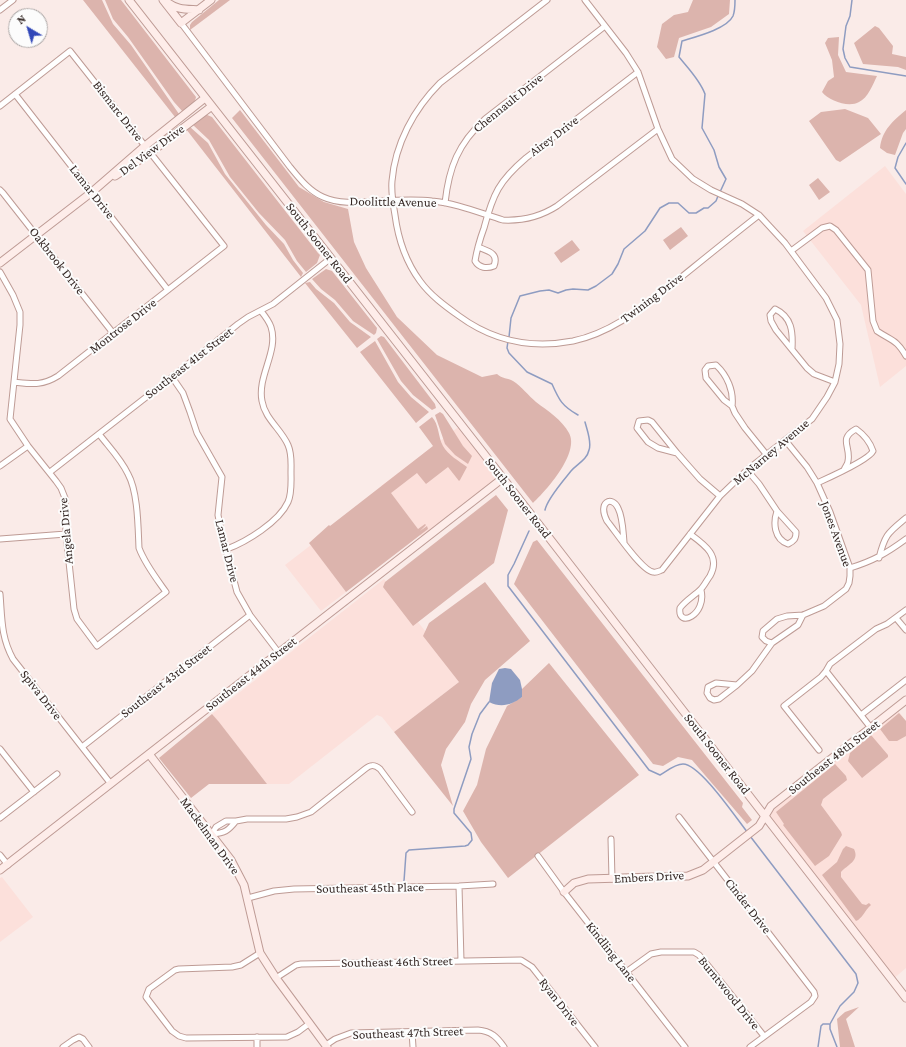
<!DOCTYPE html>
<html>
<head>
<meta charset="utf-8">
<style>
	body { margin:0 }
	#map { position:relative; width:906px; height:1047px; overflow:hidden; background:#faebe8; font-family:"Crimson Pro",serif }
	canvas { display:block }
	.north { position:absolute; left:8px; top:8px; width:40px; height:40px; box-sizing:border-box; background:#fcfcfc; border:1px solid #aca7a6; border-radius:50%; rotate:322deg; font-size:11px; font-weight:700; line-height:16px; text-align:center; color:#352825 }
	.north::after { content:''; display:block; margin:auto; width:14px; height:18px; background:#3147b8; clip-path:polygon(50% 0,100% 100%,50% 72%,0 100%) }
</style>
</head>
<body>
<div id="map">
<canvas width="906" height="1047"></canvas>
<div class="north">N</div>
</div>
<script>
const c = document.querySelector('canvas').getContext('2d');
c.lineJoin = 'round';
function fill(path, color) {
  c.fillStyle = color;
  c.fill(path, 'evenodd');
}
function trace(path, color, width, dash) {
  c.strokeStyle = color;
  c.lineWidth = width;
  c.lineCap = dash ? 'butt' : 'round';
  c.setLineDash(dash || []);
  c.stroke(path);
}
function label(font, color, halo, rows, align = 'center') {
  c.font = font + ' "Crimson Pro",serif';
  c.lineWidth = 4;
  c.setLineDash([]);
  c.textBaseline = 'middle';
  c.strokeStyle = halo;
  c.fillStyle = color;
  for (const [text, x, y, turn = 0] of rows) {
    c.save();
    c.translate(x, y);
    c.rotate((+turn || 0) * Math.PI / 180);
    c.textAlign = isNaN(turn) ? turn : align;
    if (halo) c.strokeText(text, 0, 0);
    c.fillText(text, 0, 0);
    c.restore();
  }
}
fill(new Path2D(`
	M885 166 906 194V366L880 387 861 305 803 231Z
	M461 425 503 478 424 540 381 486Z
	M311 545 346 592 321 611 285 565Z
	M384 579 463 679 394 732 382 717 377 715 289 784H267L212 714Z
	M896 708 906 721V968L892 980 765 816 771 806Z
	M2 877 33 917 0 942V878Z`), '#fce0db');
fill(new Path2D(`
	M83 0H102L113 24 131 45 179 114 175 117Z
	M105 0H121L196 97C195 104 188 108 183 112L174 102 128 37 113 19Z
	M219 0H230L190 30V25L192 22Z
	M693 0H730L729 14 711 27 679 38 674 57 666 59 657 47 662 24 674 15 688 12Z
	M875 26 879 28 893 46 892 54 906 57V70L898 67 863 64 854 43Z
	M839 37 838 55 846 72 877 76C873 84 868 98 859 102 849 108 829 101 822 92L828 81 834 77 832 60 825 43 828 38Z
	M845 109 868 118 881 134 840 162 836 160 809 121 821 112Z
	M240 110 299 187 324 202 348 209 354 242 366 268 397 317 437 355 482 377 497 374C502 379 508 378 513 381 521 386 529 396 536 402 548 411 562 420 569 433 580 453 546 491 533 503L232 118Z
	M906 110V129L903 133 895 155 887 153 880 148C882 130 893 121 906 110Z
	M205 114 212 117 318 253 320 255 317 263 306 272 297 261 285 240 259 213 230 177 209 140 192 124Z
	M190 127 208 143 225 174 266 225 284 244 293 260 303 273 301 277 186 129Z
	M818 178 830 192 819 200 809 185Z
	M681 227 688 236 670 250 663 240Z
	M572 240 580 250 561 263 554 253Z
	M326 269 332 271 377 328 376 333 374 335 353 321 335 300 321 289 312 279Z
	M310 282 316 289 334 303 350 322 371 337 357 348 305 283Z
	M381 336 384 337 435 404 436 408 432 410 413 395 401 381 377 339Z
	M375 341 398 382 411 397 429 412 416 423 360 352Z
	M440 412 443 414 463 446 472 456 468 464 455 455 445 444 435 415Z
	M432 417C439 424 438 437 443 446 448 455 459 461 467 467L460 480 459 481 448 467 426 484 417 473 391 493 418 529 425 524 426 525 420 531 427 526 428 529 346 592 309 543 329 525 330 526 433 446 419 427Z
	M496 495 508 510 494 563 413 626 383 587 385 582Z
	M537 540 743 803 742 807 752 820 747 824 692 760 678 757 663 766 653 764 514 584 533 542Z
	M485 582 530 641 485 680 471 704 465 722 446 749 441 765 453 806 394 732 459 682 423 636 429 623Z
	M549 663 639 775 508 878 481 842 463 811 477 785 486 749 507 706 522 697V689Z
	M899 713 906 721V736L897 741H889L880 729Z
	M212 714 219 722 267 784H209L191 798 159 758Z
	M871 735 888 755V757L862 778 848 761 850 753Z
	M835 764 846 776 847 780 823 799 821 805 841 832 842 835 829 856 815 866 783 825 784 824 776 812Z
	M846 846 854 849C860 861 847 865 841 872V877L862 904 866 905 869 903 871 905C865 910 862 919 856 921L822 875 837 862 843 849Z
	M859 1007 846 1019 855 1047H840L837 1019 845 1012Z`), '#dcb4ad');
fill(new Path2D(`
	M505 668 511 669 520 680 522 689V697C512 705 501 708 489 702L492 683 499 669Z`), '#8e9cc1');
trace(new Path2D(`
	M852 0 850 16 846 26 843 49 845 58 850 67 906 76
	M906 143 898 157 895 168 906 184
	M720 192 726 179 719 167 714 150 702 128 705 94C700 80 688 68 679 57L682 41C695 37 727 29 733 16 735 11 735 5 735 0
	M509 337 511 318 520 296 540 291 549 290 558 293 566 290 573 289 588 290 596 286 612 274 618 264 624 249 645 231 660 208 669 203H678L689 213H696L704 208H708L716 201 718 196
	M508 341 507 348 509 353 527 372 552 384C559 400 562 406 578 415
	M545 510C547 499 563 481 571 471 577 464 587 460 589 450 592 442 587 430 585 422
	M529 531 514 564 508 575V586L649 770 660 775C667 771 675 764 683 764 700 764 736 818 748 833
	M750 836 856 974 858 983 854 992 840 1006 830 1024V1029L837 1047
	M404 881 406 853 409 850 465 846 468 845 472 840 471 833 454 813V809L471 759 469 747 472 734 480 714 489 702
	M818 1047 821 1026 823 1024H829`), '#8e9cc1', 1.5);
const street = new Path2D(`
	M547 0 440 83C414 109 395 144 392 181 391 192 393 204 395 215 398 238 406 262 420 281 430 295 445 306 459 316 493 341 531 349 573 341 615 332 646 304 679 279 705 258 732 236 759 215
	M585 0 626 53 638 72 658 129 672 159 693 179 711 190 742 204 759 215 785 243 826 298 837 320 840 344 839 364 835 382 827 397 812 419 747 470 720 496 662 570C659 571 656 573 653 572 641 570 616 532 607 521 597 502 612 495 618 508 623 518 623 532 624 542
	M0 10 13 0
	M181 23 290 167C299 178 309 191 323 197 341 205 362 202 381 201 398 200 415 199 432 201 456 203 480 213 503 220 523 221 540 217 557 206L658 129
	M15 94 168 290
	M0 106 70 51 224 246 58 376C42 386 32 384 14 382
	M0 190 3 193 113 333
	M445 203C449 167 458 144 485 119L605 26
	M478 247C488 251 499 253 494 266 487 269 479 268 475 261 477 249 480 239 484 228 493 194 499 181 526 158L638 72
	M791 251 822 228 830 226 836 230 868 270 873 321 877 331C892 341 896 339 906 356
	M0 272 13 295 20 312V325L10 419 28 446 56 481 61 488 65 498 66 534 74 609 77 619 97 646 166 592C156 578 145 564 139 548 138 527 138 492 128 474 121 459 109 447 99 434
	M792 349C793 332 792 317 775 309L770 315 771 321 776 330 807 368 814 374 835 382
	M172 377 183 393 190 412 197 433 222 477 218 515 221 531 237 592 250 615 279 653
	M732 406C734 391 727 375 716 365L708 366 705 370 706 378 724 400 732 406 735 413 745 428 766 454
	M677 453 652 422 648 420 639 421 637 428 648 442 658 448 677 453 700 479 720 496
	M0 466 28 446
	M747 470 759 484 777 511C773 523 774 539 788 544 794 541 796 539 796 532L777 511
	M50 472 172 377 238 324 248 317 273 304 331 258
	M817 483C828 478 869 460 873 451 870 442 863 434 856 429 838 439 851 446 848 461 848 464 845 467 844 470
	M690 534C705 545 721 556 710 576 707 580 704 586 701 589 694 596 686 600 680 608 677 629 707 615 701 590
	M0 539 66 534
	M227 549C246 542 279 522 288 502 292 493 291 481 291 472 291 463 292 454 288 445 281 429 265 419 262 401 257 376 279 351 271 327 269 321 265 316 261 311
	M879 558C885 534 888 533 906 518
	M850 568C873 561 887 553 906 539
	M0 594C2 619 1 637 13 659L111 784
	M896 618 906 630
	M772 643 798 625 803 615
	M826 671 830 664 876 629 887 624 906 610
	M737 685 719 699 714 700 710 698 707 693 708 687 716 683 737 685 752 671 772 643 766 641 762 637 763 631 777 619 787 616 803 615 824 606 846 589 849 583 850 576V568L830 512 817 483 807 467 785 440
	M861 715 906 680
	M82 747 250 615
	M0 749 34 792
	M819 750 784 706 821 677 826 671 871 728
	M679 817 814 992 815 996 811 1002 750 1047
	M0 818 57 774
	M226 821H236C228 831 225 833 212 834L216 827Z
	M236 821 247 819H286L297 817 311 812 365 769C370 765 374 764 380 769L412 812
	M611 839 612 879
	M0 855 8 865
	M538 856 564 892 685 1047
	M459 886 461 961
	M248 898 274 891 294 889 459 886 493 884
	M260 953 241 965 232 967 179 969 175 970 149 989 146 997 172 1031 179 1036 186 1038 287 1037 298 1032 310 1023
	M626 972 651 954 661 952H694L699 955 705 962 764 1036
	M276 978 296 965 301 964 521 960 532 967 595 1047
	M412 1032 413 1047
	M257 1037V1047
	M326 1045 335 1039 351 1033 478 1030C491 1031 497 1037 504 1047
	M63 1047 73 1040 79 1037 83 1039 89 1047`);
const secondary = new Path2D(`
	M129 0 481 450 906 998
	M163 0 181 23 211 0
	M167 2C177 10 186 9 199 10
	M115 176 150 153 212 106
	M0 263 92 192 145 146 205 98
	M149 754 231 860 244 885 260 953 276 978 327 1047
	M0 870 503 478
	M564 892 574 883 588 879 688 876 703 870 759 826 771 806 906 700`);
trace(street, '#be9b95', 7);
trace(secondary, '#be9b95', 9);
trace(street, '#fff', 5);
trace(secondary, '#feedea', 7);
label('13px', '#352825', '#fcfcfc', [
	["Chennault Drive",508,103,-39],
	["Bismarc Drive",118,111,52],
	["Airey Drive",554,136,-37],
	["Del View Drive",152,150,-36],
	["Lamar Drive",92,192,52],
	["Doolittle Avenue",393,202,1],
	["South Sooner Road",319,243,52],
	["Oakbrook Drive",57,261,52],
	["Twining Drive",652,298,-37],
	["Montrose Drive",123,326,-38],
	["Southeast 41st Street",189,363,-38],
	["McNarney Avenue",771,452,-40],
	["South Sooner Road",518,498,52],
	["Angela Drive",66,531,-95],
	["Jones Avenue",836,534,70],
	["Lamar Drive",227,551,76],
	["Southeast 44th Street",251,674,-38],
	["Southeast 43rd Street",166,681,-38],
	["Spiva Drive",41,695,52],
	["South Sooner Road",717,754,52],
	["Southeast 48th Street",834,757,-38],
	["Mackelman Drive",210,836,54],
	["Embers Drive",649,877,-3],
	["Southeast 45th Place",370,888,-1],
	["Cinder Drive",748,906,52],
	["Kindling Lane",611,952,52],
	["Southeast 46th Street",397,962,-1],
	["Burntwood Drive",729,993,51],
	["Ryan Drive",559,1002,52],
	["Southeast 47th Street",408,1033,-2]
]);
</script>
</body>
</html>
